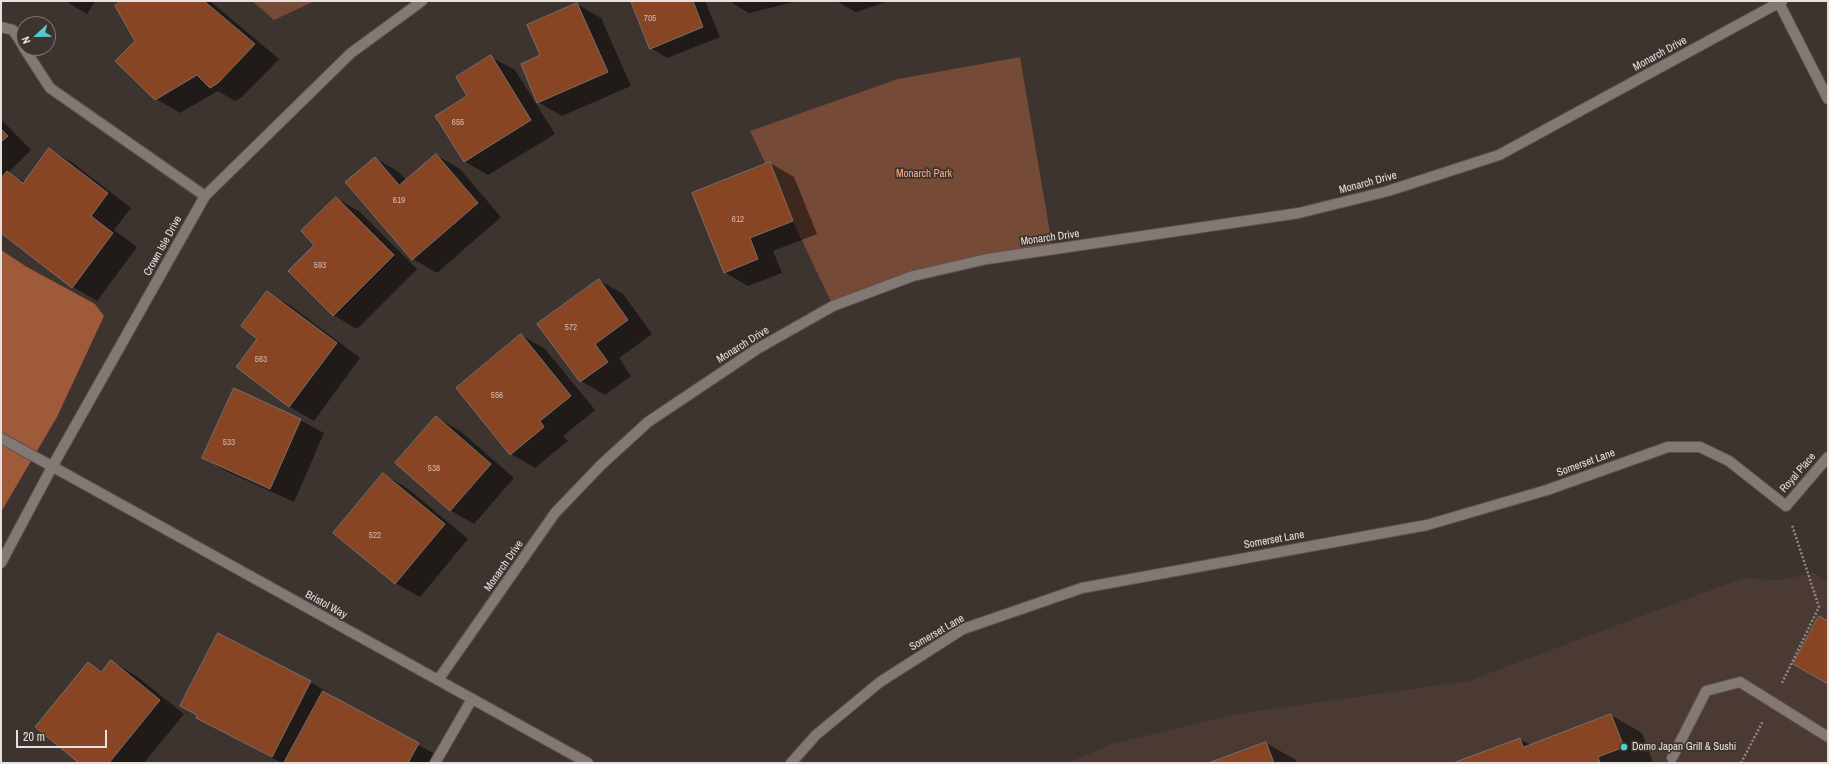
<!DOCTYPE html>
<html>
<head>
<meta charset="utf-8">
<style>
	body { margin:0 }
	#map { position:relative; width:1829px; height:764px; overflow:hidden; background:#3d332f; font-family:"Archivo Narrow",sans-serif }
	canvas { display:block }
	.frame { position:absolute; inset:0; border:2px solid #e7e0de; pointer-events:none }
	.north { position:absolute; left:16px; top:16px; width:40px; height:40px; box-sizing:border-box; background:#3d332f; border:1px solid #817875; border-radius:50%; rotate:248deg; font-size:11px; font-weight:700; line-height:16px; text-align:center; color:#e7e0de }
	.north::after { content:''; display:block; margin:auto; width:14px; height:18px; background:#52cdce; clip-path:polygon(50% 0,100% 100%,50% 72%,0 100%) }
	.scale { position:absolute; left:16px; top:730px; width:91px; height:18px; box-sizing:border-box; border:2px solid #e7e0de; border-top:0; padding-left:5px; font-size:12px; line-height:14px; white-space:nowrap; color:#e7e0de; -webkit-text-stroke:3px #3d332f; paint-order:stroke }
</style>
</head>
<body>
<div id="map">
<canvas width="1829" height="764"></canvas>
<div class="frame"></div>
<div class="north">N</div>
<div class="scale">20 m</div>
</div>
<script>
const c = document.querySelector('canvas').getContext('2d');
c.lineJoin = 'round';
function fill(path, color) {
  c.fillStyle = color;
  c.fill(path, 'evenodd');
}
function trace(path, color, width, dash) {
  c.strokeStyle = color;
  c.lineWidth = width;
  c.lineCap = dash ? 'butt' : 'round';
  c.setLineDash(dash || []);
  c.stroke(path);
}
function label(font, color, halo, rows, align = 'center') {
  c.font = font + ' "Archivo Narrow",sans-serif';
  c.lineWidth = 3.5;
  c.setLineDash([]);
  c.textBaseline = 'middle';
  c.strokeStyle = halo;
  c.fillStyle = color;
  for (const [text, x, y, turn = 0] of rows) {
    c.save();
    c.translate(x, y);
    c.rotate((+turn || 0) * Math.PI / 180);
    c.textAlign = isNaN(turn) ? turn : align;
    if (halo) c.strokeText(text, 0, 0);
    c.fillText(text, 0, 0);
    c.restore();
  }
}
fill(new Path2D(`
	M1814 573 1828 581V763H1067L1115 743 1236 714 1468 681 1743 578 1779 580Z`), '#4a3a33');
fill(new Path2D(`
	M252 1H315L274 20Z
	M1020 57 1053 250 913 276 833 306 750 131 898 79Z`), '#754a36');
fill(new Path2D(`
	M1 250 27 267 95 304 104 316 57 417 1 512Z`), '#9f5a39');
fill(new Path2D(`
	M65 1H95L87 14Z
	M121 1H210L279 59 242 97 235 101 218 91 180 113 156 99Z
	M632 1H705L720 37 667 58 651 48Z
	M732 1H798L749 13 732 3Z
	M836 1H889L856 12Z
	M577 4 601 18 631 86 562 116 538 102 542 56Z
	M491 57 515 70 555 134 488 175 464 161 469 96Z
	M1 119 31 150 8 173 25 182 49 149 73 163 131 208 114 230 137 247 97 301 73 287 1 232Z
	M436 155 460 169 501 217 437 273 413 259 375 158 399 172 406 180Z
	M770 163 794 177 817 234 773 251 782 273 748 286 724 272Z
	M336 198 360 212 417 269 357 329 333 315 316 245Z
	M599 280 623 294 652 334 619 358 631 376 605 395 581 381Z
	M267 292 291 306 360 358 314 421 290 407 237 367 258 339Z
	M521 335 545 349 595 410 563 436 568 441 535 468 511 454Z
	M436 417 460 431 514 478 474 524 450 510Z
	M300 420 324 433 294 502 228 472 204 458Z
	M383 474 407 488 468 539 420 597 395 583Z
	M111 661 135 675 184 714 144 763H80L88 663 103 672Z
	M310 682 334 696 333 698 442 758 440 763H282L197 718Z
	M1611 715 1642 733 1653 763H1456L1520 739 1531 745Z
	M1266 743 1296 760 1297 763H1212Z`), '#0007');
const building = new Path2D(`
	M120 1H204L255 44 218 83 210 88 197 75 155 100 115 61 135 41 115 6Z
	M631 1H693L703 27 650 49Z
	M577 3 608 72 537 103 521 64 540 55 527 25Z
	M491 55 531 120 464 162 435 116 467 96 456 77Z
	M1 129 8 136 1 142Z
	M49 148 108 193 91 216 113 233 72 288 1 233V178L7 171 23 183Z
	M436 154 478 203 412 260 345 182 375 157 399 185Z
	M770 162 793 221 750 238 758 259 724 273 692 193Z
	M336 197 394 255 333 316 288 271 314 245 301 231Z
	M599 279 628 320 595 344 608 362 580 382 537 324Z
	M267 291 337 343 289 407 236 367 257 339 241 326Z
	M521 334 571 396 540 421 544 427 510 455 456 388Z
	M234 388 301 419 270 489 202 458Z
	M436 416 491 464 450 511 395 463Z
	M383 473 445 524 395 584 333 533Z
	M1819 616 1828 621V684L1793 664Z
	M218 633 311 681 272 757 196 718 197 715 180 706Z
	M111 660 160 700 109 763H79L35 727 88 662 101 672Z
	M323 691 419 743 408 763H284Z
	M1611 714 1624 747 1598 757 1600 763H1453L1520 738 1523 747Z
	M1266 742 1274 763H1209Z`);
fill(building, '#884524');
trace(building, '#7a6f6a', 1);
const service = new Path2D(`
	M1672 758 1706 691 1740 682 1828 737`);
const minor = new Path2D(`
	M1779 3 1828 99
	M1 27 13 30 24 47
	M24 48 50 88 205 196
	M1 438 588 763
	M1 563 52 467 205 196 351 53 422 1
	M438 680 555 513 601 465 648 422 757 349 833 306 913 276 987 259 1299 213 1388 191 1499 155 1782 1
	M435 763 472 699
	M791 763 816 735 880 682 963 629 1082 588 1427 525 1547 490 1668 447H1700L1729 461 1786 506 1828 457`);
trace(service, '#5b524f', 12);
trace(minor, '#5b524f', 12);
trace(new Path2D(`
	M1782 683 1819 607 1792 525
	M1741 763 1763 721`), '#918885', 2.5, [2, 2]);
trace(service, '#837873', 10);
trace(minor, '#837873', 10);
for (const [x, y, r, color] of [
	[1624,747,4,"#52cdce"]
]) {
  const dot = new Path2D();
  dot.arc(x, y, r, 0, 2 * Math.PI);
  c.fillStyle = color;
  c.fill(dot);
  trace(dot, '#3d332f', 1.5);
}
label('9px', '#cfb9b0', null, [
	["705",650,19],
	["655",458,123],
	["619",399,201],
	["612",738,220],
	["593",320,266],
	["572",571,328],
	["563",261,360],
	["556",497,396],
	["533",229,443],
	["538",434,469],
	["522",375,536]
]);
label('11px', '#e7e0de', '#3d332f', [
	["Monarch Drive",1660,54,-29],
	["Monarch Drive",1368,183,-15],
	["Monarch Drive",1050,238,-8],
	["Crown Isle Drive",163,246,-61],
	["Monarch Drive",743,345,-32],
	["Somerset Lane",1586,463,-20],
	["Royal Place",1798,473,-49],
	["Somerset Lane",1274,540,-10],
	["Monarch Drive",504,566,-55],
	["Bristol Way",326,605,29],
	["Somerset Lane",937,633,-30]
]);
label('11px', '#faab86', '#3d332f', [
	["Monarch Park",924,174]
]);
label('11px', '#e7e0de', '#3d332f', [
	["Domo Japan Grill & Sushi",1632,747]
], 'left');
</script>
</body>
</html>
